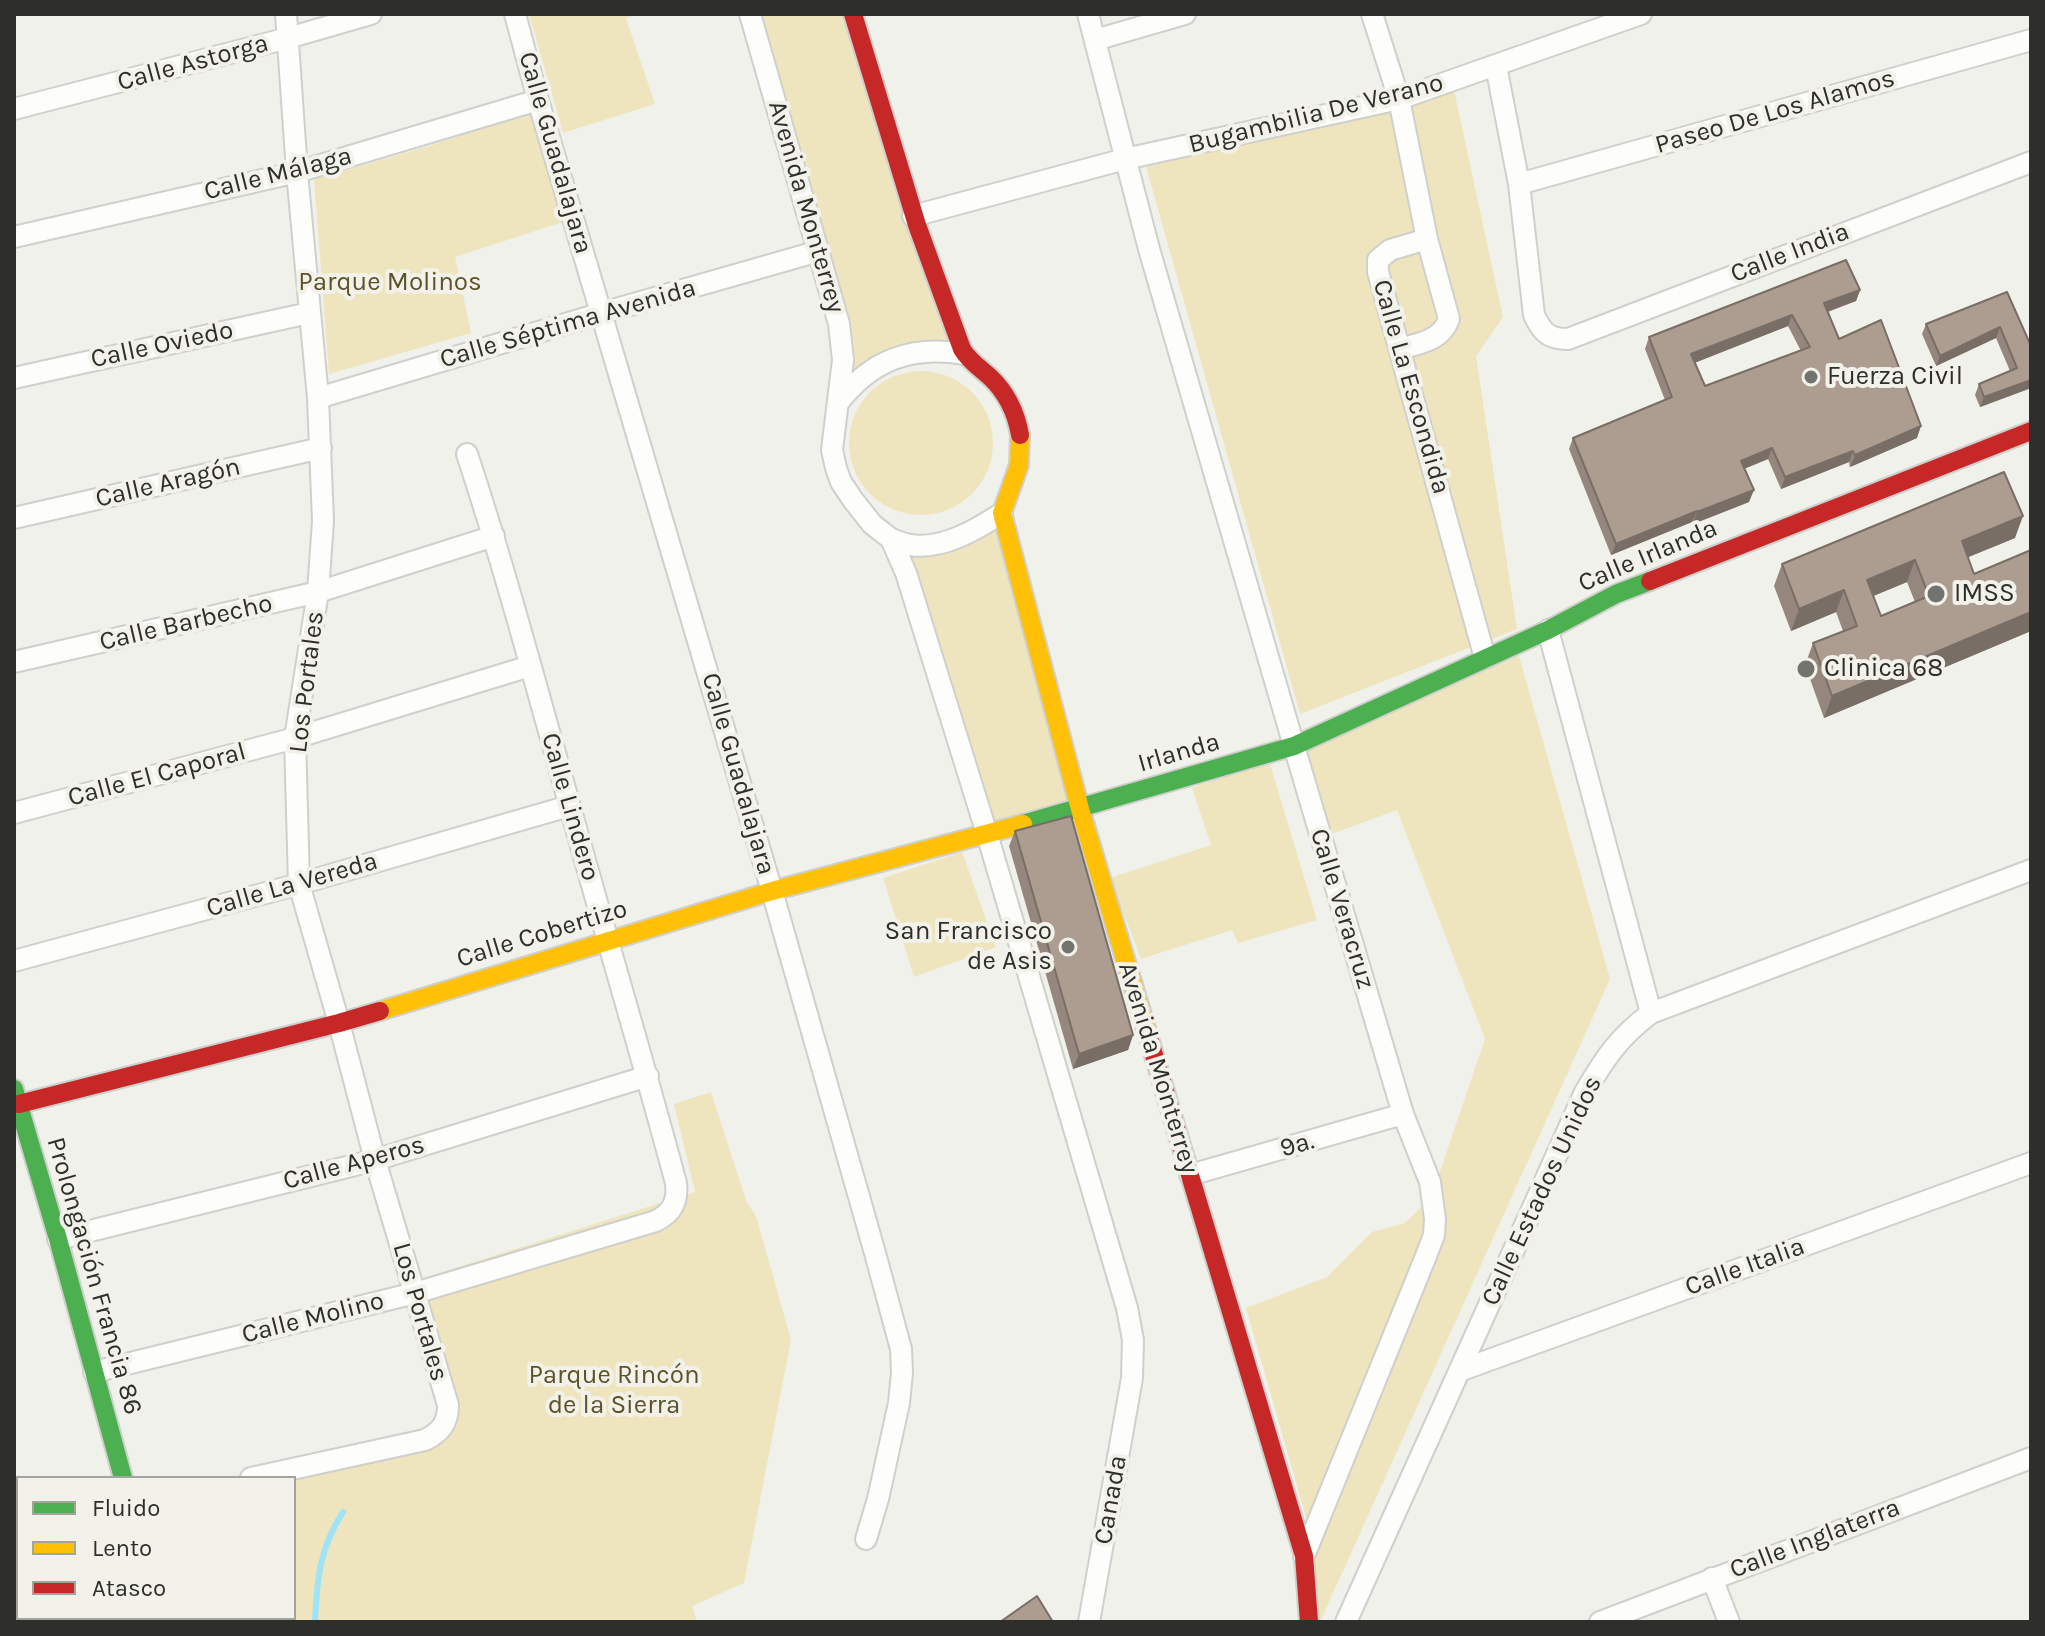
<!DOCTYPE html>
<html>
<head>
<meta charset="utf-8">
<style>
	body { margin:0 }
	#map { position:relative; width:2045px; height:1636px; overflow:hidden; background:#f1f1ec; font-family:Karla,sans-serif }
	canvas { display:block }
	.frame { position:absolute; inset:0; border:16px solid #2e2e2b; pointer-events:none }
	.legend { position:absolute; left:16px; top:1476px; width:280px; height:144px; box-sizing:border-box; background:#f3f2ea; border:2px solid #a4a49e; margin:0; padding:10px 14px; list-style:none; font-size:24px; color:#2e2e2b }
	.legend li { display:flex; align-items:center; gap:16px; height:40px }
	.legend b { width:40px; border:2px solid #a4a49e }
</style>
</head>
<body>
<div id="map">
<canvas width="2045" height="1636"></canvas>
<div class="frame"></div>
<ul class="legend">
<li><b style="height:10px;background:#4caf50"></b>Fluido</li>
<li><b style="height:10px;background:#ffc107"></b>Lento</li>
<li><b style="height:10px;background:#c62828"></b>Atasco</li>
</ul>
</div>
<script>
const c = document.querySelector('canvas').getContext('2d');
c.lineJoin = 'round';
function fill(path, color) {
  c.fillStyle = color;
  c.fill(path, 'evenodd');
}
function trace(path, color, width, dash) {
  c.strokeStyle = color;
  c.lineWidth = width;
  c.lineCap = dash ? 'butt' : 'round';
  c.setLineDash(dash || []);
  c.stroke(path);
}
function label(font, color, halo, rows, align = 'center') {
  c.font = font + ' Karla,sans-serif';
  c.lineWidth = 8;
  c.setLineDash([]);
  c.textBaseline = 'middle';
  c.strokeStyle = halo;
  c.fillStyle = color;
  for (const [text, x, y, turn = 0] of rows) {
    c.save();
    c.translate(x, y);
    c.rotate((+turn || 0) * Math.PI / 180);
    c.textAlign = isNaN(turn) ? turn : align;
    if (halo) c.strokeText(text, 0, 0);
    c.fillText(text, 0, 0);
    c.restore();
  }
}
fill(new Path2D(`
	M529 14H639L626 18 655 104 563 133Z
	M747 14H858L964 354 938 351 852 385Z
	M1450 72 1503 317 1476 356 1517 629 1300 714 1145 163Z
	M532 112 566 221 455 257 471 333 329 374 314 179 426 147Z
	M849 443a72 72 0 1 1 144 0a72 72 0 1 1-144 0Z
	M998 522 1071 804 992 825 909 551Z
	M1519 656 1610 979 1320 1622 1305 1514 1246 1308 1327 1277 1372 1232 1405 1223 1431 1198 1485 1039 1397 810 1326 836 1296 751Z
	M1269 761 1317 920 1238 943 1232 930 1141 959 1110 878 1211 845 1192 788Z
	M962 852 996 947 914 977 883 878Z
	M711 1092 747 1203 756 1216 791 1340 744 1583 692 1606 697 1622H190L189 1618H294V1478H264L452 1418 411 1282 695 1192 674 1104Z`), '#eee5be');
trace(new Path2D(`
	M315 1622C317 1580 319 1549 343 1512`), '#9fe3f6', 6);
const street = new Path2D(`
	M515 14 538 100 772 891 875 1253 901 1349 902 1373 899 1403 878 1499 866 1539
	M750 14 839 324 843 360 832 450 836 468 841 482 853 500 872 524 891 539 906 573 987 834 1127 1308 1133 1340 1132 1378 1089 1622
	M1088 14 1149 249 1294 746 1403 1114 1430 1182 1435 1219 1434 1235 1426 1256 1304 1556
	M1372 14 1399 99 1427 239 1390 250 1378 260V272L1485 658
	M1095 40 1185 14
	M1496 66 1519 184 1534 315C1542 332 1548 339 1568 339L2031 162
	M14 109 288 38 371 14
	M1519 184 2031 40
	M913 216 1125 159 1399 99 1641 14
	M14 237 297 172 538 100
	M1400 349C1420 343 1441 341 1449 319L1427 239
	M14 378 309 313
	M318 398 602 313 819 251
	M838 403C871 360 911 345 964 354
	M14 518 321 448
	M891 539C897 541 903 544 910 545 942 550 976 530 1002 513
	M1548 630 1651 1013
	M14 662 318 592 494 536
	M14 813 295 738 530 666
	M14 961 299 884 569 806
	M1190 1175 1403 1114
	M58 1239 375 1160 648 1076
	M1459 1371 2031 1163
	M94 1372 415 1293 656 1221C673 1212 678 1201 676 1183 642 1056 604 930 569 803 536 686 505 569 467 454
	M251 1478 425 1440C441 1432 448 1423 448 1405L375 1160 339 1023 299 884 295 738 318 592 323 521 318 398 297 172 286 14
	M1712 1578 1729 1622
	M1346 1622 1585 1092C1605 1058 1619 1037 1651 1013L2031 870
	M1600 1622 2031 1458`);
const fast = new Path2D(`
	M1023 824 1294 746 1548 630 1616 594 1650 581
	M14 1089 58 1239 123 1478`);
const slow = new Path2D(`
	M1020 435 1019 465 1002 513 1080 809 1148 1035
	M380 1011 772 891 1023 824
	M161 1618 162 1622`);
const jam = new Path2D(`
	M853 14 917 225 962 349C969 361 980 368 990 377 1007 393 1016 412 1020 435
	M1650 581 2031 431
	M1148 1035 1304 1556 1309 1622
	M19 1104 339 1023 380 1011`);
trace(street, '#cfcfcb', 24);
trace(fast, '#cfcfcb', 22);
trace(slow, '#cfcfcb', 22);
trace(jam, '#cfcfcb', 22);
trace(street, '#fdfdfc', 20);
trace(fast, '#4caf50', 18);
trace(slow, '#ffc107', 18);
trace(jam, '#c62828', 18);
fill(new Path2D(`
	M1860 290 1856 301 1828 312 1839 339 1917 438 1850 467 1849 462 1781 489 1768 459 1744 469 1749 502 1693 524 1692 522 1611 555 1569 449 1573 438 1665 400 1645 349 1649 337ZM1788 326 1801 351 1705 386 1695 362Z
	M2007 292 2031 346V388L1980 407 1975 395 1979 384 2010 371 1996 338 1936 366 1922 334 1926 324Z
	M2015 538 1968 557 1974 574 2031 550V631L1824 718 1805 665 1813 643 1843 631 1836 612 1791 631 1774 586 1782 564ZM1907 582 1915 602 1881 616 1873 596Z
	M1015 831 1133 1035 1128 1050 1073 1069 1009 846Z`), '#95877d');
fill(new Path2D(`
	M1860 290 1856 301 1820 314 1824 303Z
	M1792 315 1788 326 1687 366 1691 354Z
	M2000 327 1996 338 1936 366 1940 356Z
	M2031 380V388L1980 407 1984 397Z
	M1921 426 1917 438 1850 467 1855 455Z
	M1772 448 1768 459 1736 472 1741 461Z
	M1853 451 1849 462 1781 489 1785 477Z
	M1754 490 1749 502 1693 524 1697 512Z
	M1697 511 1692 522 1611 555 1616 544Z
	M2023 516 2015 538 1954 563 1962 541Z
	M1915 560 1907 582 1859 602 1867 580Z
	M1844 590 1836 612 1791 631 1799 609Z
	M2031 612V631L1824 718 1832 696Z
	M1133 1035 1128 1050 1073 1069 1079 1054Z`), '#796e66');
const building = new Path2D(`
	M1846 260 1860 290 1824 303 1839 339 1881 320 1921 426 1855 455 1853 451 1785 477 1772 448 1741 461 1754 490 1697 512V511L1616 544 1573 438 1672 397 1649 337ZM1792 315 1810 347 1705 386 1691 354Z
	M2007 292 2031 346V380L1984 397 1979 384 2017 368 2000 327 1940 356 1926 324Z
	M2004 472 2023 516 1962 541 1974 574 2031 550V612L1832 696 1813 643 1857 626 1844 590 1799 609 1782 564ZM1915 560 1929 596 1881 616 1867 580Z
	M1071 816 1133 1035 1079 1054 1015 831Z
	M1037 1596 1053 1622H1000Z`);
fill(building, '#ad9d91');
trace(building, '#796e66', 2);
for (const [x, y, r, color] of [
	[1811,377,8,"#72726f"],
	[1936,594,10,"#72726f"],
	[1806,669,10,"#72726f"],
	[1068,947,8,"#72726f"]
]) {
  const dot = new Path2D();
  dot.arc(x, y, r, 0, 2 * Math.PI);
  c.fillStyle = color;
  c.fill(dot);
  trace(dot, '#f3f2ea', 3);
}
label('26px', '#2e2e2b', '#f3f2ea', [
	["Calle Astorga",193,63,-15],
	["Paseo De Los Alamos",1775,112,-16],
	["Bugambilia De Verano",1316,114,-14],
	["Calle Guadalajara",555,153,74],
	["Calle Málaga",278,174,-14],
	["Avenida Monterrey",806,207,74],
	["Calle India",1790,253,-21],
	["Calle Séptima Avenida",568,324,-16],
	["Calle Oviedo",162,345,-12],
	["Calle La Escondida",1411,387,74],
	["Calle Aragón",168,483,-13],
	["Calle Irlanda",1648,556,-23],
	["Calle Barbecho",186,623,-13],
	["Los Portales",307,682,-83],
	["Irlanda",1179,753,-16],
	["Calle Guadalajara",738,774,74],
	["Calle El Caporal",157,775,-15],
	["Calle Lindero",570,807,74],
	["Calle La Vereda",292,885,-16],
	["Calle Veracruz",1342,909,73],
	["Calle Cobertizo",542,934,-17],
	["Avenida Monterrey",1158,1068,73],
	["9a.",1297,1145,-16],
	["Calle Aperos",354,1163,-15],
	["Calle Estados Unidos",1542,1191,-65],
	["Calle Italia",1745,1267,-20],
	["Prolongación Francia 86",94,1276,74],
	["Los Portales",420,1312,74],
	["Calle Molino",313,1318,-14],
	["Canada",1111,1500,-80],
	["Calle Inglaterra",1815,1539,-21]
]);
label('26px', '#5d5228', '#f3f2ea', [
	["Parque Molinos",390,283],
	["Parque Rincón",614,1376],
	["de la Sierra",614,1406]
]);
label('26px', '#2e2e2b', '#f3f2ea', [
	["Fuerza Civil",1827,377],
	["IMSS",1954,594],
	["Clinica 68",1824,669],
	["San Francisco",1052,932,"right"],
	["de Asis",1052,962,"right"]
], 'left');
</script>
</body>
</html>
